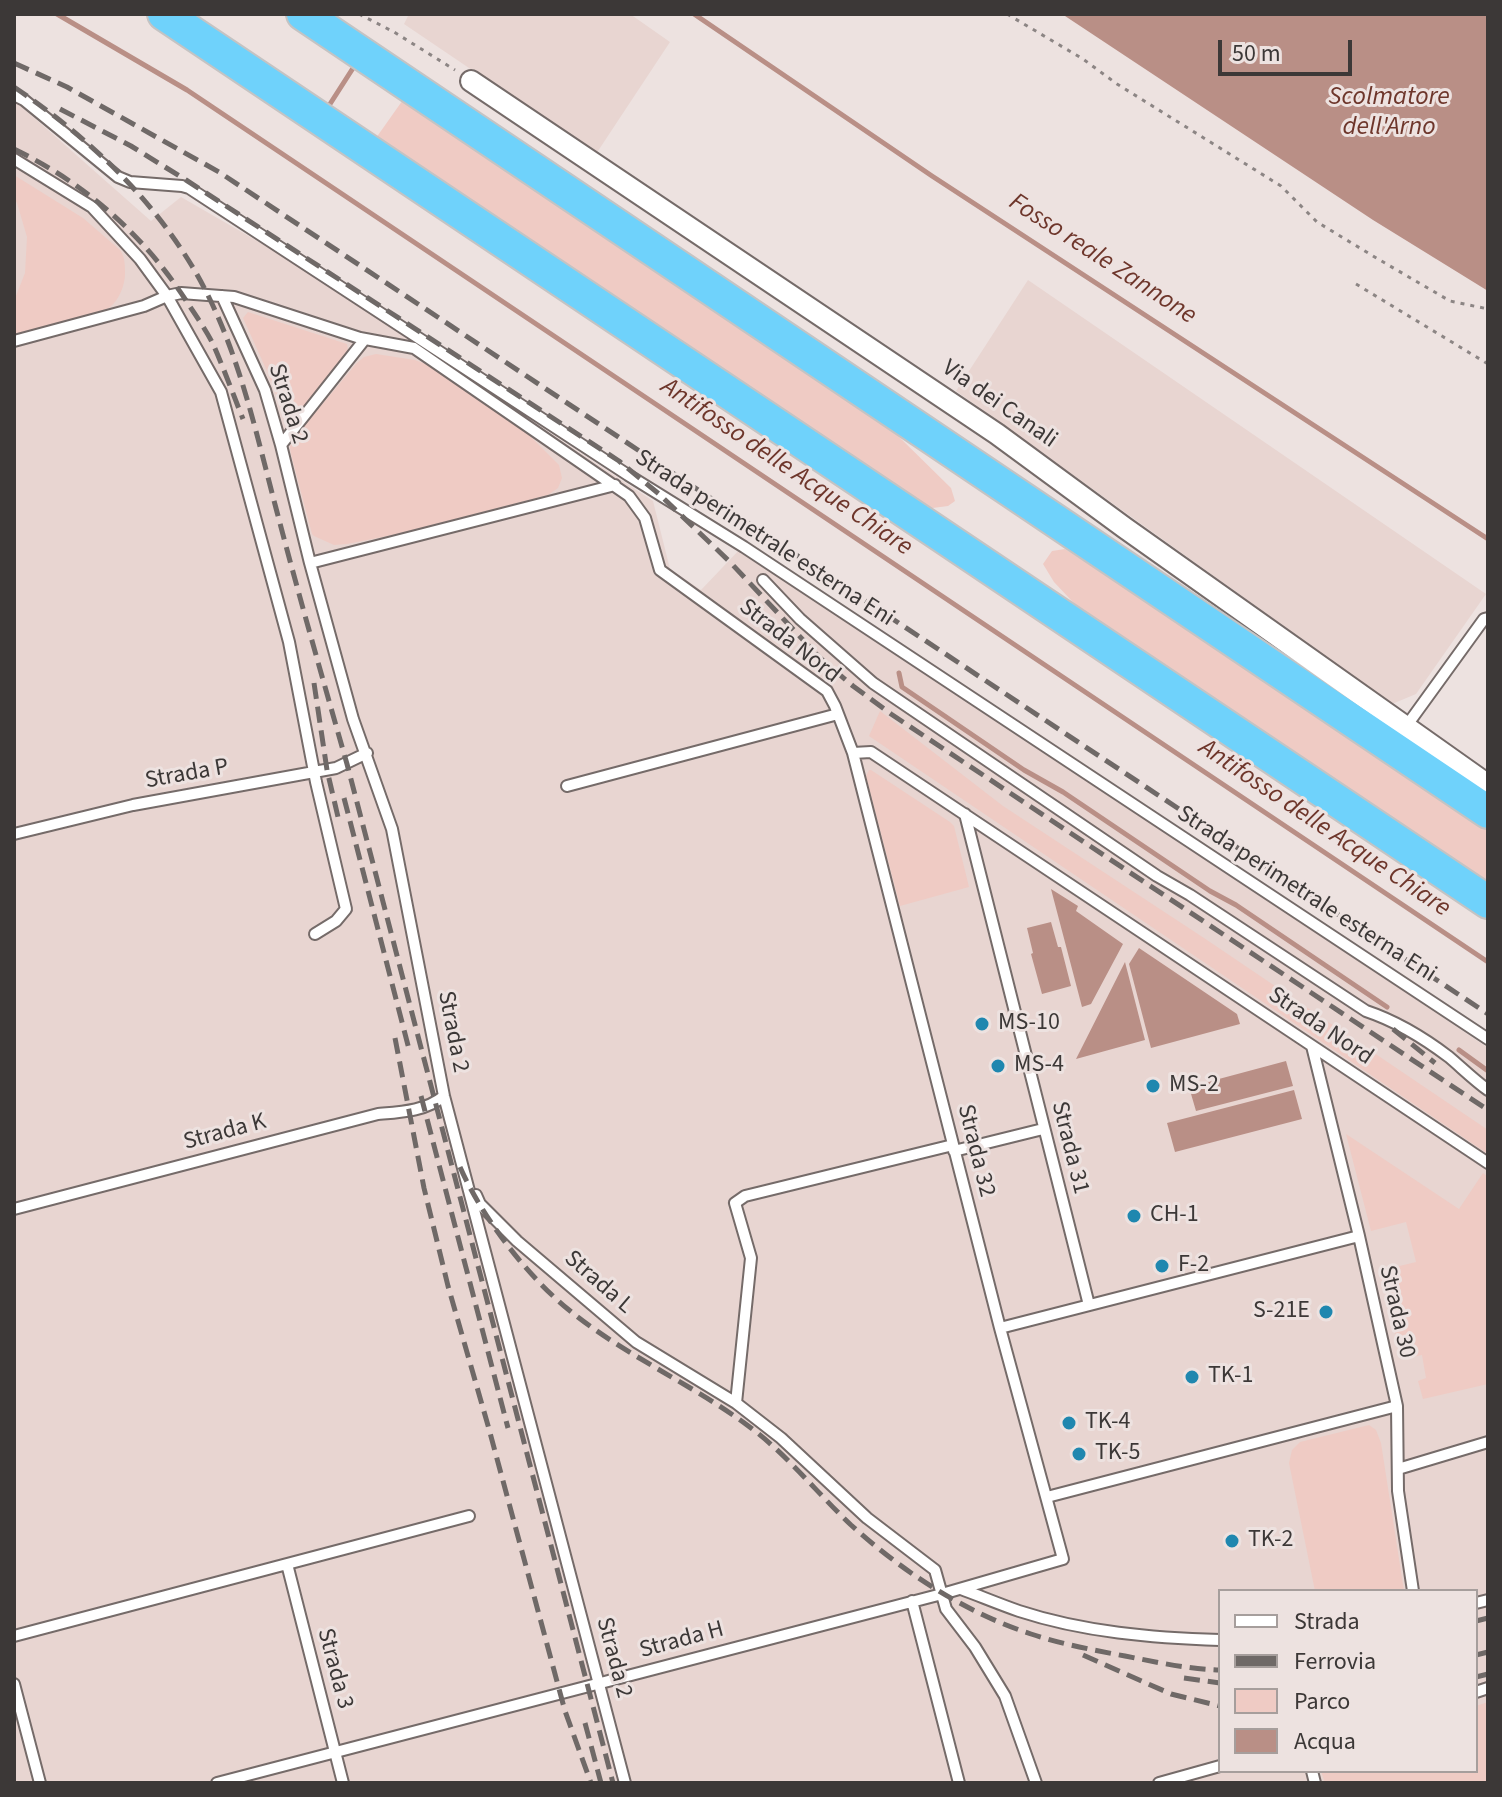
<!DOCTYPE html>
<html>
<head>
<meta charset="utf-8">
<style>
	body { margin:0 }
	#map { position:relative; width:1502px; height:1797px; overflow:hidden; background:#ede2e0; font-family:"Source Sans 3",sans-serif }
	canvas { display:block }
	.frame { position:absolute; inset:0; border:16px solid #3c3837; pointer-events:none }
	.legend { position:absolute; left:1218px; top:1589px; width:260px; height:184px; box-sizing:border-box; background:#ede2e0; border:2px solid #a69e9c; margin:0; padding:10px 14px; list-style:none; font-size:24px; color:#3c3837 }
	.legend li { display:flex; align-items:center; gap:16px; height:40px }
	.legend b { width:40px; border:2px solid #a69e9c }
	.scale { position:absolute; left:1218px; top:40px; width:134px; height:36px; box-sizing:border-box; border:4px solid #3c3837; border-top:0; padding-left:10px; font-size:24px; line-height:28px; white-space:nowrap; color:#3c3837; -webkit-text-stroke:6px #ede2e0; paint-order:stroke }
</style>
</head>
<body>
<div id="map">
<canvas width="1502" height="1797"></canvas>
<div class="frame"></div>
<ul class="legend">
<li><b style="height:10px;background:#fff"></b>Strada</li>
<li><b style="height:10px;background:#6f6967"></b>Ferrovia</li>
<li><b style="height:22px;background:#efcbc4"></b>Parco</li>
<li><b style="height:22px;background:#b98f86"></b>Acqua</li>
</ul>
<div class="scale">50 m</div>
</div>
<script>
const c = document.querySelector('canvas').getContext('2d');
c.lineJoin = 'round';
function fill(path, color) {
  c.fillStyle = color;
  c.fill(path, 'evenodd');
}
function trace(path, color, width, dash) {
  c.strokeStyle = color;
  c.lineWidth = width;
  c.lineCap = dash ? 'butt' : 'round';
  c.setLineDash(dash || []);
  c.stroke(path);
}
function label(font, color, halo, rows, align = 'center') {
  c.font = font + ' "Source Sans 3",sans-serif';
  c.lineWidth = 6;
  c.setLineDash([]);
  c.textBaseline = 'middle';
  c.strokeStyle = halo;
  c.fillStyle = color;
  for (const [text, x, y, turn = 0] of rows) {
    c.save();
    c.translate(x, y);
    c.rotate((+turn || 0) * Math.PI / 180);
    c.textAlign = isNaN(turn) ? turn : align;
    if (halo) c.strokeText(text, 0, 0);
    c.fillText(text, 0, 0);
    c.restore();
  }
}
fill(new Path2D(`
	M409 14H630L670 42 596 154 404 24Z
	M14 100 151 221 181 197 278 253 653 501 670 569 701 590 741 548 1284 910 1488 1048V1783H14ZM1220 1591H1476V1771H1220Z
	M1028 280 1486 594 1416 694 1392 704 956 391Z`), '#e8d5d1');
fill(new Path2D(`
	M405 97 893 431 951 488 955 501 948 506 925 509 376 138Z
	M14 175 83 218 120 250C125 257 125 265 125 274 125 285 119 300 110 307 92 320 37 330 14 336V301L25 273 27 237 17 203 14 198Z
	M248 312 347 344 348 350 347 357 288 426 267 371 243 318Z
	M376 354 415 360 428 365 523 429 559 465 562 478 558 488 548 495 397 534 347 544 334 545 314 536 312 534 291 454 290 447 293 439 356 364 364 357Z
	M1065 549 1159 608 1488 828V884L1086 616 1054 582 1043 564 1052 551Z
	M880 711 1003 806 1204 938 1488 1130V1154L869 736Z
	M869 770H871L950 822 954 826 969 887 900 906 866 776Z
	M1346 1134 1459 1209 1483 1173 1488 1177V1384L1423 1399 1418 1381 1426 1378 1422 1355 1402 1359 1379 1271 1416 1262 1406 1222 1371 1231Z
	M1369 1425 1376 1430 1381 1443 1404 1591H1315L1289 1463 1292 1450 1300 1442Z
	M1488 1702V1783H1325L1321 1771H1476V1706Z`), '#efcbc4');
fill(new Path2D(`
	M1062 14H1488V291L1373 220Z
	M1051 889 1078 906 1076 911 1123 944 1091 1004 1082 1007Z
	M1051 922 1058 947H1061L1071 986 1042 994 1031 954 1033 953 1027 928Z
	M1139 948 1237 1014 1240 1024 1151 1048 1129 964Z
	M1125 962 1145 1040 1076 1059Z
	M1286 1061 1293 1086 1196 1111 1189 1087Z
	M1294 1090 1302 1119 1175 1152 1167 1123Z`), '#b98f86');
trace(new Path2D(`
	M57 14 187 90 1488 962
	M694 14 932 176 1488 539
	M330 104 355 65
	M899 673 902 687 1024 770 1063 792 1210 891 1236 905 1387 1007
	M1459 1050 1488 1071`), '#b98f86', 5);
const service = new Path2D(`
	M14 95 24 100 118 177 130 182 182 186 189 188 628 475 744 547 1488 1039
	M14 159 92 207 140 259 167 296 221 392 289 642 316 782 346 909 336 921 315 934
	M222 296 265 390 281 445 310 563 353 719 392 829 444 1096 625 1783
	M14 341 144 306 167 296 181 293 234 297 360 338 414 348 629 496 645 518 660 570 827 691 835 706 853 753 871 752 1488 1163
	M281 445 365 339
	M310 563 615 485
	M763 580 800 619 873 683 1157 876 1190 895 1366 1011C1396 1021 1424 1038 1449 1057 1462 1068 1474 1080 1488 1090
	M1405 728 1484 619 1488 618
	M567 786 838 714
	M965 814 1089 1305
	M14 834 133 805 336 768 367 753
	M1312 1046 1359 1236 1397 1406 1398 1491 1413 1591
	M953 1145 745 1196 735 1203 751 1258 736 1403 781 1438 867 1518 935 1570 946 1609 975 1647 1005 1696 1036 1783
	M954 1151 1043 1129
	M476 1195 480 1204 517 1241 636 1342 736 1403
	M14 1209 378 1114C401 1112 426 1111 444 1096
	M1000 1328 1359 1236
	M1398 1469 1488 1442
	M1047 1497 1397 1406
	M287 1564 343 1783
	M961 1589C980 1596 999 1604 1019 1611 1083 1632 1153 1638 1220 1640
	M912 1601 959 1783
	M1476 1603 1488 1600
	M14 1636 469 1516
	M14 1684 40 1783
	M1476 1692 1488 1688
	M1312 1771 1315 1783
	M217 1783 942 1594 1063 1559 1000 1328 853 753
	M1159 1783 1220 1766`);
const minor = new Path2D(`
	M471 81 997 434 1125 528 1488 785`);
const trunk = new Path2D(`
	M164 14 1488 902
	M303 14 1488 812`);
trace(service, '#756b69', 14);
trace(minor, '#756b69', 24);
trace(trunk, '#c4c3c3', 36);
trace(new Path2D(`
	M359 14 394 32 455 70
	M1007 14 1083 59 1117 84 1281 186 1317 222 1378 259 1450 301 1488 309
	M1356 284 1488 364`), '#8c8584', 3, [4, 6]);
trace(service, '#fff', 10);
trace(minor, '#fff', 20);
trace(trunk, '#6fd2fb', 32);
trace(new Path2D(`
	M14 63 67 87 219 172 1488 1014
	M14 87C85 135 147 192 192 266 237 341 255 429 277 512 299 596 323 680 347 764L613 1783
	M60 109 131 146 186 180 619 461 659 494 730 562 820 658 853 686 891 714 1488 1110
	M14 149C86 184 144 235 187 302 196 316 206 330 213 344 224 369 233 394 243 419
	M314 683 327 770 338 817
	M344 798 410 1053
	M1393 1029 1435 1063
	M395 1038 424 1188 448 1286 489 1429 565 1711 591 1783
	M421 1096 508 1428
	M460 1167C482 1217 526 1275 569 1310 624 1355 690 1383 747 1425 786 1453 816 1492 851 1525 903 1572 964 1612 1031 1634 1061 1644 1093 1650 1125 1656 1156 1662 1187 1669 1220 1670
	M1476 1621 1488 1618
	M1083 1655 1171 1694 1220 1706
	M1476 1655 1488 1652
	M1476 1677 1488 1674
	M1184 1678 1220 1683
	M585 1723 601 1783`), '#6f6967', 5, [16, 8]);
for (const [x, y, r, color] of [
	[982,1024,8,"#1f87af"],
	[998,1066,8,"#1f87af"],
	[1153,1086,8,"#1f87af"],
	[1134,1216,8,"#1f87af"],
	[1162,1266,8,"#1f87af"],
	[1326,1312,8,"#1f87af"],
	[1192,1377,8,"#1f87af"],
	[1069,1423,8,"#1f87af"],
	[1079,1454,8,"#1f87af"],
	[1232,1541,8,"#1f87af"]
]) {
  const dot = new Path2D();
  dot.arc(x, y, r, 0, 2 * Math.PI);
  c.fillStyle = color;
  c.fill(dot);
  trace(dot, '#ede2e0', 3);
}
label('24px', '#3c3837', '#ede2e0', [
	["Strada 2",287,404,72],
	["Via dei Canali",999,405,35],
	["Strada perimetrale esterna Eni",764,539,33],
	["Strada Nord",789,642,38],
	["Strada P",187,775,-10],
	["Strada perimetrale esterna Eni",1306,895,33],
	["Strada Nord",1320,1027,34],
	["Strada 2",452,1032,79],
	["Strada K",225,1133,-15],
	["Strada 31",1069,1148,76],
	["Strada 32",975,1151,76],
	["Strada L",598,1283,41],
	["Strada 30",1396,1312,77],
	["Strada H",682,1641,-15],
	["Strada 2",613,1658,75],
	["Strada 3",334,1669,75]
]);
label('24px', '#3c3837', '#ede2e0', [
	["MS-10",998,1024],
	["MS-4",1014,1066],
	["MS-2",1169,1086],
	["CH-1",1150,1216],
	["F-2",1178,1266],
	["S-21E",1310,1312,"right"],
	["TK-1",1208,1377],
	["TK-4",1085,1423],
	["TK-5",1095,1454],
	["TK-2",1248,1541]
], 'left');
label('italic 26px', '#6e362b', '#ede2e0', [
	["Scolmatore",1389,98],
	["dell'Arno",1389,128],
	["Fosso reale Zannone",1102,260,33],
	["Antifosso delle Acque Chiare",786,468,34],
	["Antifosso delle Acque Chiare",1324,829,34]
]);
</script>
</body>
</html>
